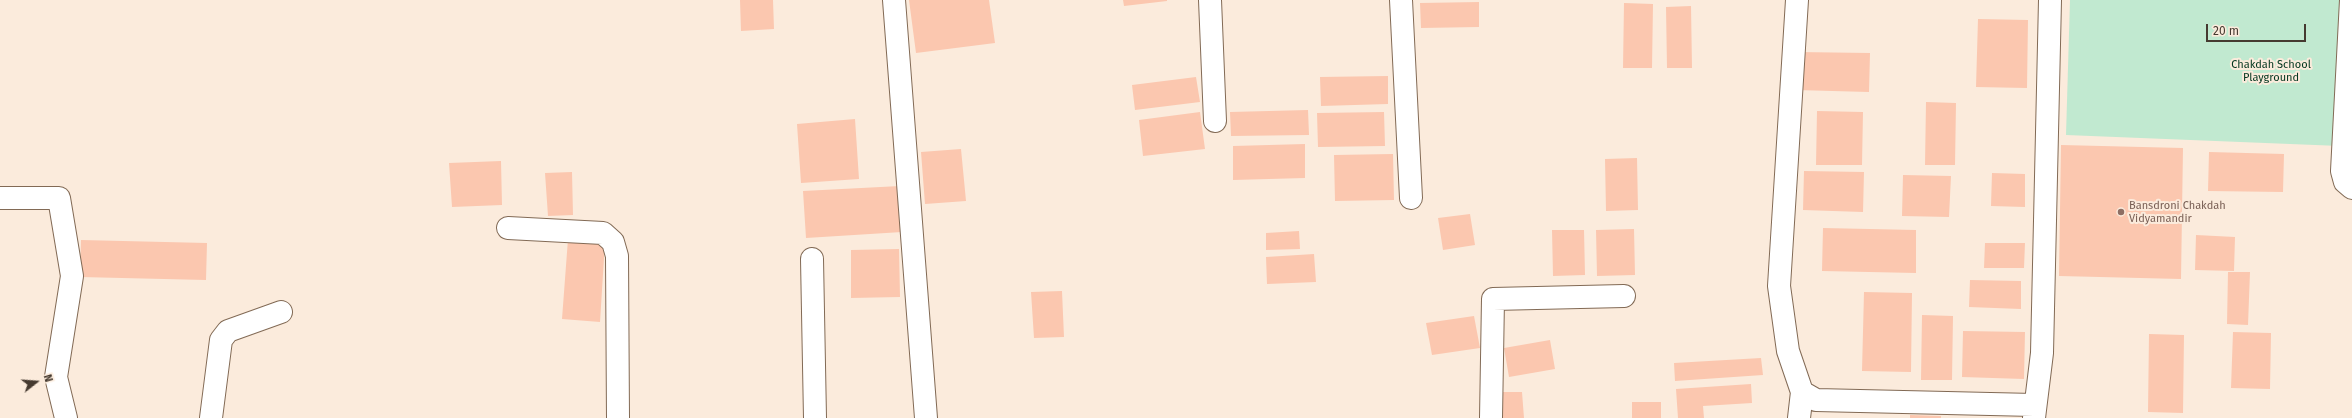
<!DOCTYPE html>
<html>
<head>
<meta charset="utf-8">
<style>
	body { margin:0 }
	#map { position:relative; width:2352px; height:418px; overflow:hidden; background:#fbebdc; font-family:"Fira Sans",sans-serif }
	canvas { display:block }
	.north { position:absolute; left:16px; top:362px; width:40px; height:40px; -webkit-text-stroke:3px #fbebdc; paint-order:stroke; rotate:73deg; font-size:11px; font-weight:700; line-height:16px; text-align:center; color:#453a30 }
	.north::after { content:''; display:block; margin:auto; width:14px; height:18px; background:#453a30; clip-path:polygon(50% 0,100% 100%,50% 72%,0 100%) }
	.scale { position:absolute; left:2206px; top:24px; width:100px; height:18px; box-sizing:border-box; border:2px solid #453a30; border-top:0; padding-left:5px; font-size:12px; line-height:14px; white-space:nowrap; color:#453a30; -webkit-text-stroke:3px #fbebdc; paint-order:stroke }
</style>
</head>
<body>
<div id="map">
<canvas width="2352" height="418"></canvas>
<div class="north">N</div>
<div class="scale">20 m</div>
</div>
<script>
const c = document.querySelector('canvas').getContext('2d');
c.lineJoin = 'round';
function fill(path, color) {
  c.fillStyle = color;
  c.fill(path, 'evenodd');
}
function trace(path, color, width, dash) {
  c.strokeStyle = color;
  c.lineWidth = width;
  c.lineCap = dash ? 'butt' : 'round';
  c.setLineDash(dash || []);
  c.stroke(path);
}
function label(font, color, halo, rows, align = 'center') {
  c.font = font + ' "Fira Sans",sans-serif';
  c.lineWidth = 4;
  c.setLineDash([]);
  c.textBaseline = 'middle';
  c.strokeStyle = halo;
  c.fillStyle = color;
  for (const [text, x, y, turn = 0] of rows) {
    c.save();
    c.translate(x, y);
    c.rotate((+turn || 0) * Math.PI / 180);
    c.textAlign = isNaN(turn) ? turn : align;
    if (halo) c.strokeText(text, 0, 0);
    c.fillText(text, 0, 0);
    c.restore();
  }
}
fill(new Path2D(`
	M2070 0H2350L2340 146 2066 135Z`), '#c1e9d0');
fill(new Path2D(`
	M740 0H773L774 29 741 31Z
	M909 0H989L995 43 916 53Z
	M1123 0H1167V1L1124 6Z
	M1479 2V27L1421 28 1420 3Z
	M1624 3 1653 4 1652 68H1623Z
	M1691 6 1692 68H1667L1666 7Z
	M1978 19 2028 20 2027 88 1976 87Z
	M1797 52 1870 53 1869 92 1796 90Z
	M1388 76V104L1321 106 1320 77Z
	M1196 77 1200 102 1135 110 1132 85Z
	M1926 102 1956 103 1955 165H1925Z
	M1308 110 1309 135 1231 136 1230 112Z
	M1817 111 1863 112 1862 165H1816Z
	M1200 112 1205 149 1143 156 1139 120Z
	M1384 112 1385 146 1318 147 1317 113Z
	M855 119 859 179 801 183 797 124Z
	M1305 144V178L1233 180V146Z
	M2061 145 2183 148 2181 279 2059 276Z
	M961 149 966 201 925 204 921 152Z
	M2209 152 2284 154 2283 192 2208 191Z
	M1393 154 1394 200 1335 201 1334 155Z
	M1637 158 1638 210 1606 211 1605 159Z
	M501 161 502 205 452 207 449 163Z
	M1804 171 1864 172 1863 212 1803 210Z
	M572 172 573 215 548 216 545 173Z
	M1992 173 2025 174V207L1991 206Z
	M1903 175 1951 176 1949 217 1902 216Z
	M900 186 902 232 806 238 803 191Z
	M1470 214 1475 245 1443 250 1438 218Z
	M1823 228 1916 230V273L1822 271Z
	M1634 229 1635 275 1597 276 1596 230Z
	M1552 230H1584L1585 275 1553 276Z
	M1299 231 1300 249 1266 250V233Z
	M2196 235 2235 237 2234 271 2195 270Z
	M568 239 605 242 600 322 562 319Z
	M81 240 207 243 206 280 80 277Z
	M1985 243H2025L2024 268H1984Z
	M899 249 900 297 851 298V250Z
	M1314 254 1316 282 1267 284 1266 257Z
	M2228 272H2250L2248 325 2227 324Z
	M1970 280 2021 281V309L1969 307Z
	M1062 291 1064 337 1034 338 1031 292Z
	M1864 292 1912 293 1911 372 1862 371Z
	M1922 315 1953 316 1952 380H1921Z
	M1474 316 1480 348 1432 355 1426 323Z
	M1963 331 2025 332 2024 379 1962 377Z
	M2233 332 2271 333 2270 389 2231 388Z
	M2149 334 2184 335 2183 413 2148 412Z
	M1550 340 1555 369 1509 377 1504 348Z
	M1761 358 1763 375 1675 381 1674 363Z
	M1751 384 1752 403 1703 406 1704 418H1678L1676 389Z
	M1502 392H1522L1524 418H1503Z
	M1632 402H1661V418H1632Z
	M1910 415 1941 416V418H1910Z`), '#fbc7af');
const street = new Path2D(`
	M894 0 926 418
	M1210 0 1215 121
	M1401 0 1411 198
	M1797 0 1779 286 1788 351 1802 392 1816 400 2034 405
	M2351 0 2342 171 2345 182 2352 188
	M0 198H59L72 276 56 377 66 418
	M508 228 603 233 613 242 617 256 618 418
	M812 259 815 418
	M211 418 221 340 228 331 281 312
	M1491 418 1493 299 1624 296
	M1799 418 1802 392
	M2034 418 2042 353 2050 0`);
trace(street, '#826a55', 24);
trace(street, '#fff', 22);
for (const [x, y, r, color] of [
	[2121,212,4,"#8d6e63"]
]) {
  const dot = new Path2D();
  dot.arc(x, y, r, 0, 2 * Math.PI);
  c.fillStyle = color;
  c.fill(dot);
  trace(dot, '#fbebdc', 1.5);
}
label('11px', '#01351d', '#fbebdc', [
	["Chakdah School",2271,65],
	["Playground",2271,78]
]);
label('11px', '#785e54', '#fbebdc', [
	["Bansdroni Chakdah",2129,206],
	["Vidyamandir",2129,219]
], 'left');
</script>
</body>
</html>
